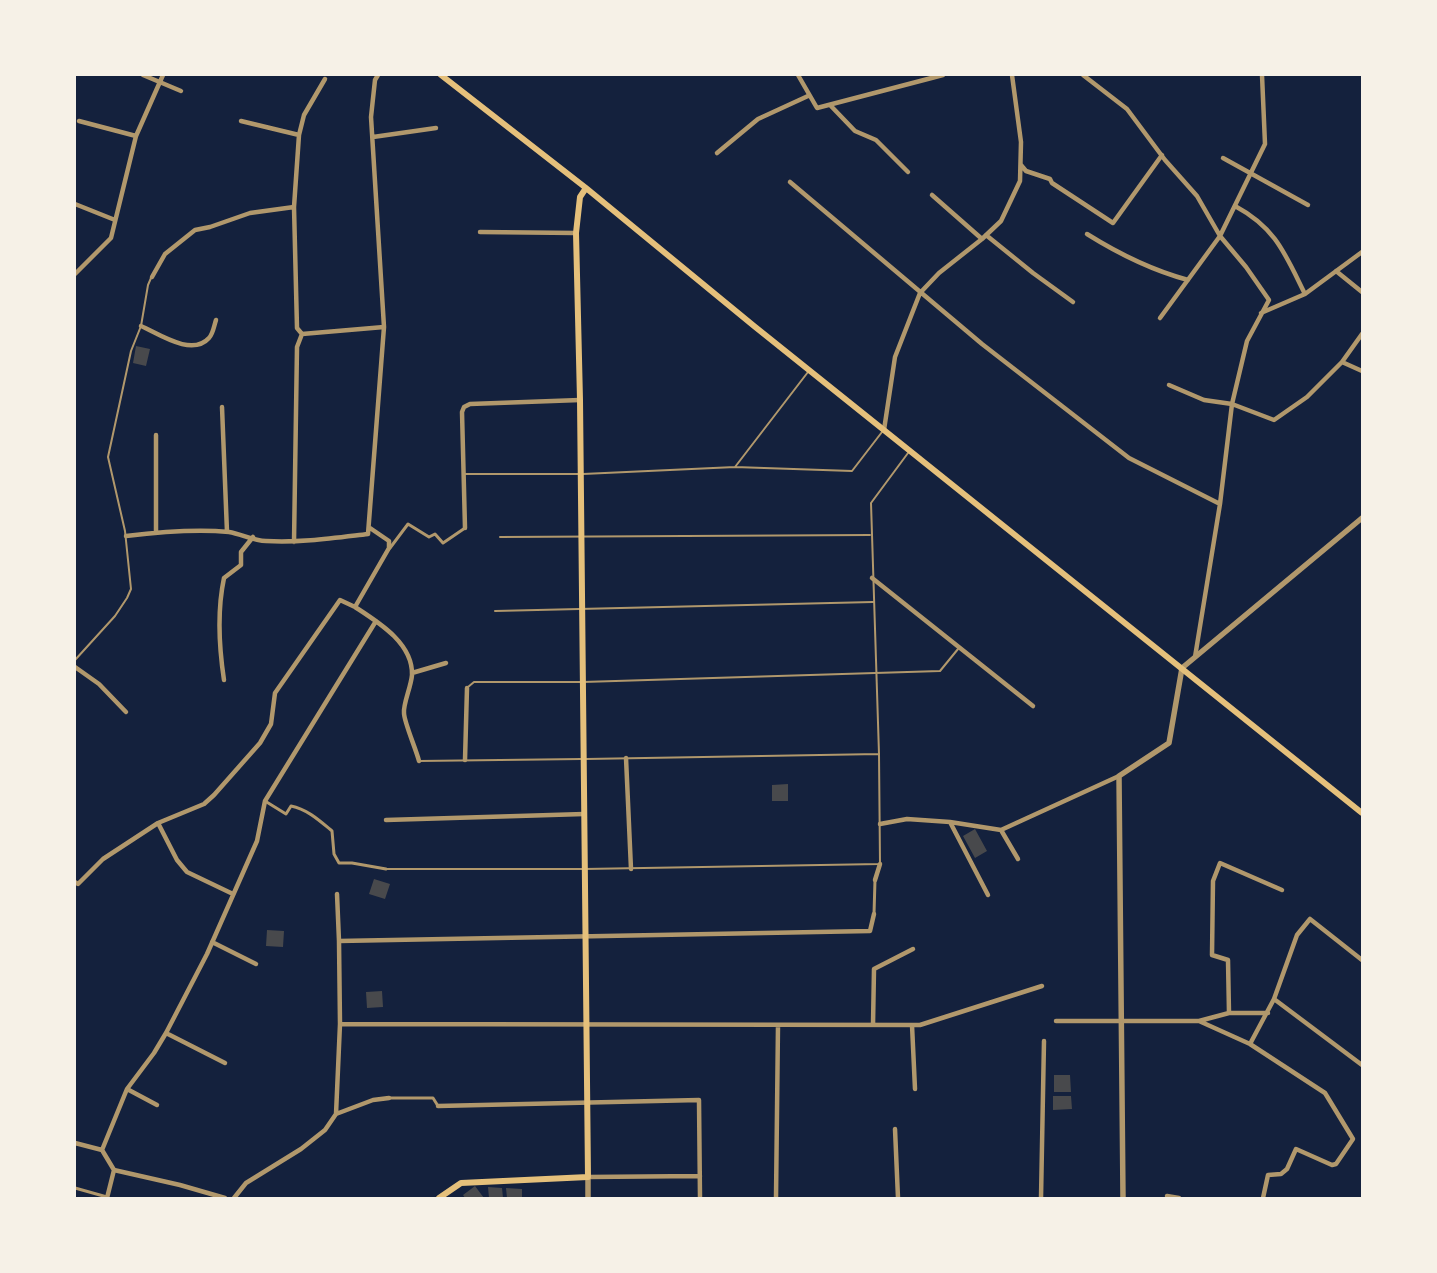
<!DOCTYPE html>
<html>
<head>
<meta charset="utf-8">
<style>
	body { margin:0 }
	#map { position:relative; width:1437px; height:1273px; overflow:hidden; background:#14213d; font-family:Mulish,sans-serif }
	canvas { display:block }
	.frame { position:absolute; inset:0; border:76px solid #f6f1e7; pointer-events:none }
</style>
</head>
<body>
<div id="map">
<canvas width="1437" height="1273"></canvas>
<div class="frame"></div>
</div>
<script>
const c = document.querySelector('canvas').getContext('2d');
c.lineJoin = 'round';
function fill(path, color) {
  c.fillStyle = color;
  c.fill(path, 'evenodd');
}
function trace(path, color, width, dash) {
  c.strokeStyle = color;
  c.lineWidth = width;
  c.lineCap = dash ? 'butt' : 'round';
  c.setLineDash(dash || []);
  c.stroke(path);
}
fill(new Path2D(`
	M136 346 150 349 146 366 133 363Z
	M788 784V801H772V785Z
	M975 829 987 851 975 858 963 836Z
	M374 879 390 884 385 899 369 894Z
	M267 930 284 931 283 947 266 946Z
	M382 991 383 1007 367 1008 366 992Z
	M1054 1075H1070L1071 1092H1054Z
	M1053 1096H1071L1072 1109 1053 1110Z
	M475 1186 484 1198H465L463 1195Z
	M488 1187 502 1188 503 1198H489Z
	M506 1188 522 1189V1198H507Z`), '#48494c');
trace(new Path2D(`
	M735 467 808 372
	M464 474H579
	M583 474 735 467 852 471 882 432
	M500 537 870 535
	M495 611 873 602
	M75 660 115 616 127 598 131 589 125 531 108 457 131 351 141 326 148 285 151 278
	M468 687 474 682H583L940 671 958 649
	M586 759 879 754
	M419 761 581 759
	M386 869H584L880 864 879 754 871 503 908 453`), '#b1986c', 2);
trace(new Path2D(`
	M390 548 408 524 429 537 435 534 443 543 465 528
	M265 801 286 814 291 806C307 809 320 821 332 831L334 854 339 863H352L386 869
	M874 914 875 880
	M389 1098H433L438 1106
	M75 1188 107 1197`), '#b1986c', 3);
trace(new Path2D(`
	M143 75 181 91
	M798 75 817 108 943 75
	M1083 75 1127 109 1165 160 1197 196 1220 236 1246 267 1269 300 1247 341 1232 404 1220 504 1195 657
	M830 105 855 131 876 140 908 172
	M79 121 136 136
	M241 121 299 135
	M373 137 436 128
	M717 153 758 119 808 96
	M1223 158 1308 205
	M1021 165 1026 171 1050 179 1052 183 1113 223 1162 155
	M790 182 982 344 1129 458 1220 504
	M932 195 982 239
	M75 204 115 220
	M1235 206C1276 228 1285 254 1305 294
	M480 232 576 233
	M1087 234C1119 254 1151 270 1188 280
	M986 235 1033 273 1073 302
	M1336 271 1362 292
	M75 274 111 238 136 136 163 75
	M152 277 165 254 195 230 210 227 250 213 294 207
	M1261 313 1305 294 1362 252
	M1160 318 1220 236 1265 144 1262 75
	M141 326C159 334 192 357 209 338 213 334 214 326 216 320
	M302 334 384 327
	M1342 362 1362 334
	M1169 385 1204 400 1232 404 1274 420 1307 397 1342 362 1362 371
	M222 407 227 532
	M884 430 895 357 920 293 939 273 982 239 1001 221 1020 181 1021 142 1012 75
	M370 528 389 541V548L355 607C378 622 413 643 412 675 411 687 403 704 404 713 404 722 416 749 419 761
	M465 528 462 412 464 407 470 404 580 400
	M156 533V435
	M126 536C159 532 195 529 229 532 241 534 254 541 266 541 300 543 334 538 368 534L384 327 371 117 375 80 378 75
	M294 542 297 347 302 334 297 328 294 207 299 135 304 115 325 79
	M872 578 1033 706
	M75 667 99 684 126 712
	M412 673 446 663
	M224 680C219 647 217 611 224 578L241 565V552L253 537
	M626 758 631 869
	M465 760 467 688
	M386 820 584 814
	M950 822 988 895
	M158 823 177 860 187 872 233 894
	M880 824 907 819 950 822 1001 830 1119 776
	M1001 830 1018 859
	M875 880 880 864
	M75 882 78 884 103 859 158 823 204 804 214 795 260 743 271 724 275 693 340 600 355 607
	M337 894 339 941 870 931 874 914
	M212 942 256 964
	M1274 999 1362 1065
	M1229 1013 1228 960 1212 955 1213 881 1220 863 1282 890
	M1056 1021H1199L1250 1044 1325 1093 1353 1139 1336 1164 1332 1165 1296 1149 1287 1169 1281 1174 1268 1175 1263 1198
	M1199 1021 1229 1013H1268
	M340 1024 920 1025 1042 986
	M873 1025 874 969 913 949
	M912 1025 915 1089
	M166 1033 225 1063
	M1250 1044 1274 999 1297 935 1310 919 1362 960
	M127 1089 157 1105
	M438 1106 699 1100 700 1198
	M336 1114 373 1100 389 1098
	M895 1129 898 1198
	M75 1143 102 1150 114 1170 180 1185 225 1198
	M102 1150 127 1089 154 1053 166 1033 207 954 257 841 265 801 376 621
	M588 1177 700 1176
	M1167 1196 1179 1198
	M107 1198 114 1170
	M234 1198 246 1183 301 1149 325 1130 336 1114 340 1024 339 941
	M776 1198 778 1025
	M1041 1198 1044 1041`), '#b1986c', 4.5);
trace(new Path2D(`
	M588 1177V1198
	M1123 1198 1119 776 1169 743 1182 668 1362 518`), '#b1986c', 5.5);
trace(new Path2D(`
	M441 75 586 188 754 326 1362 813
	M439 1198 461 1183 588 1177 580 400 576 233 580 197 586 188`), '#e5c07b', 6);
</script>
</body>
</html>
